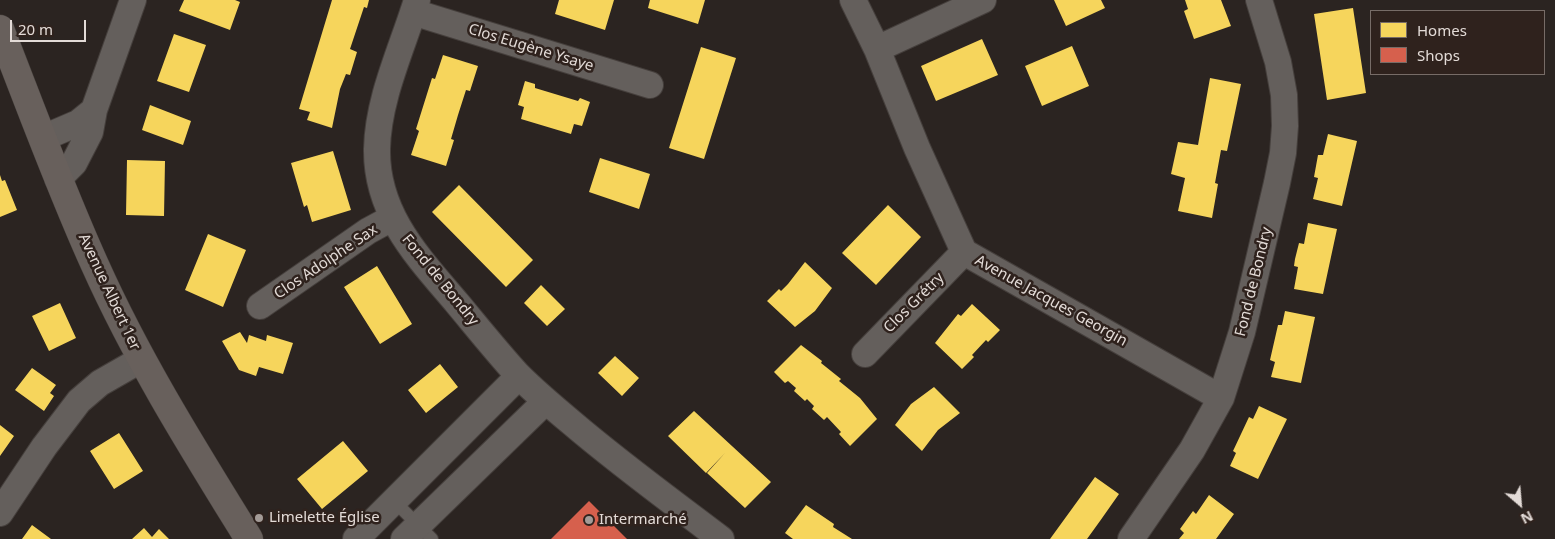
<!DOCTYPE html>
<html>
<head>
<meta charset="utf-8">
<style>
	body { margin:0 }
	#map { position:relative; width:1555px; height:539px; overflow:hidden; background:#2b2421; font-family:"Noto Sans",sans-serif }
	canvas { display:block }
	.legend { position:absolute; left:1370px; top:10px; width:175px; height:65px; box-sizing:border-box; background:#2f221d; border:1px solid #776c67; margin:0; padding:6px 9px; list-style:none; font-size:15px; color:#e3dbd7 }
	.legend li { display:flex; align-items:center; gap:10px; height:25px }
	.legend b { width:25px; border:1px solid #776c67 }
	.north { position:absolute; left:1495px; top:479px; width:50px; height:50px; -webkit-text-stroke:4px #2f221d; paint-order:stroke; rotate:153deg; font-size:14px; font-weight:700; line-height:20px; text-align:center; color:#e3dbd7 }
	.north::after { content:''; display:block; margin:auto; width:18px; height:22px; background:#e3dbd7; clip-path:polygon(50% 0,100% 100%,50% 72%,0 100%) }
	.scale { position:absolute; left:10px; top:20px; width:76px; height:22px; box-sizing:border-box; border:2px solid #e3dbd7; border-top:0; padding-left:6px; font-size:15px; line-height:18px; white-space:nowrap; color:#e3dbd7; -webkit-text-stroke:4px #2f221d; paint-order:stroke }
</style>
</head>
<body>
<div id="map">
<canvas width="1555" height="539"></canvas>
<ul class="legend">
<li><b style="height:14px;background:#f6d55c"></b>Homes</li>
<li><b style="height:14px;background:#d6604d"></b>Shops</li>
</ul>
<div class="north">N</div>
<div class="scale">20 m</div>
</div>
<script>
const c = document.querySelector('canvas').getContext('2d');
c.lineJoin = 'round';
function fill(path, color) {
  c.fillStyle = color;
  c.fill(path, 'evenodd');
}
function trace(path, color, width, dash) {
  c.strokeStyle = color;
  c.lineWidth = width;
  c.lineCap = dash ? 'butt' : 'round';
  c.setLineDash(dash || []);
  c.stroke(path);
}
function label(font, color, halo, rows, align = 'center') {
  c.font = font + ' "Noto Sans",sans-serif';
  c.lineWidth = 5;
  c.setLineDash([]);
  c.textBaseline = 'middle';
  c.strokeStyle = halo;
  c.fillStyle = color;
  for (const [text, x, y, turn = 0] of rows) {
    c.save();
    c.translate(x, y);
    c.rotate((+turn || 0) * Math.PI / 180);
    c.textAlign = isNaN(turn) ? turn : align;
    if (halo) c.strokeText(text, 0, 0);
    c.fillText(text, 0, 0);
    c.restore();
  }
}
fill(new Path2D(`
	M184 0H235L240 2 230 30 179 11Z
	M332 0H369L367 8 364 7 350 49 357 52 350 75 346 74 340 89 332 128 307 120 310 112 299 109Z
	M559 0H614L605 30 555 14Z
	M650 0H705L698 24 648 8Z
	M1054 0H1101L1105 8 1066 26Z
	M1185 0H1221L1231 26 1194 39 1184 11 1188 9Z
	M1353 8 1366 93 1327 100 1314 14Z
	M174 34 206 45 189 92 157 81Z
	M982 39 998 75 936 101 921 66Z
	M1072 46 1089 86 1042 106 1025 66Z
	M701 47 736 58 704 159 669 148Z
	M443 55 478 66 470 91 466 90 458 115 451 139 454 140 446 166 411 155 419 131 416 129 432 78 435 79Z
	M1210 78 1241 84 1227 151 1221 150 1215 183 1218 184 1212 218 1178 211 1185 178 1171 174 1178 142 1198 145Z
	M525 81 535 84V88L578 101 580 98 590 102 582 126 574 124 571 134 521 119 524 107 518 105Z
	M150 105 191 121 183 145 142 130Z
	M1328 134 1357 141 1342 206 1313 199 1318 178 1314 177 1318 155H1323Z
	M333 151 351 210 312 222 307 205 304 207 291 163Z
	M600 158 650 174 639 209 589 192Z
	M127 160 165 161 164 216 126 215Z
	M0 175 2 181 5 180 17 210 0 217Z
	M459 185 533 260 506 287 432 212Z
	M888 205 921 237 876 285 842 253Z
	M1308 223 1337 229 1323 294 1294 289 1298 267 1294 266 1295 259 1299 243 1304 244Z
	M208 234 246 250 223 307 185 290Z
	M805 262 832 288 815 311 795 327 767 301 779 289 781 291 788 284Z
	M377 266 412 324 380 344 344 287Z
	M541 285 565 309 547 326 524 303Z
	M60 303 76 338 49 351 32 316Z
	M972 304 1000 330 988 342 986 340 972 355 974 357 962 369 935 343 958 314 961 316Z
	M1285 311 1315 317 1301 383 1271 377 1275 362 1270 360 1278 325H1282Z
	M240 332 247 343 249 335 266 341 267 335 293 343 283 374 259 367 256 376 239 370 222 341Z
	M801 345 822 361 821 363 841 379 839 381 860 398 877 419 850 446 839 434 841 432 827 417 824 420 812 409 814 406 807 399 805 401 794 391 796 388 788 381 785 383 774 372Z
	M615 356 639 378 622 396 598 373Z
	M440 364 458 387 426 413 408 390Z
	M32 368 56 385 50 393 54 396 44 411 15 390Z
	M934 387 960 413 938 430 922 451 895 425 911 404Z
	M1259 406 1287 419 1258 479 1230 466 1236 453 1233 451 1249 417 1253 419Z
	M694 411 771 482 745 508 707 473 725 453 706 473 668 436Z
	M0 425 14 436 0 456Z
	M119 433 143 471 114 489 90 451Z
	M343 441 368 471 322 509 297 479Z
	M1095 477 1119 494 1100 521 1087 539H1050Z
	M1209 495 1234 514 1216 539H1179L1184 533 1180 529 1193 511 1196 514Z
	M806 505 834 524 833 527 852 539H793L785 533Z
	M32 525 51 539H22Z
	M144 528 152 537 159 529 169 539H132Z`), '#f6d55c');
fill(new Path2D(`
	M589 501 627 539H551Z`), '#d6604d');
const lane = new Path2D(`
	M395 502 432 539`);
const street = new Path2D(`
	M417 0C402 49 378 98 377 149 376 214 418 257 457 303 477 327 497 352 518 375 535 392 554 408 572 423 620 464 671 501 721 539
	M853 0 877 49 917 148 964 252 1221 398
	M413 12 650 85
	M877 49 983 0
	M43 138 78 123 94 110
	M58 179 74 163 90 132 94 110 133 0
	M260 306 368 231 392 218
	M865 354 964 252
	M0 513 44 447 79 401 100 383 142 359
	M356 539 519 376
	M404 539 546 401
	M1131 539 1192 450 1221 398 1242 332 1277 183 1283 153 1285 126 1284 95 1278 62 1259 0`);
const secondary = new Path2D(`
	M0 29C31 108 60 188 95 265 138 361 194 450 249 539`);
trace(lane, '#453f3c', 14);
trace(street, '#453f3c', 28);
trace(secondary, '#453f3c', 29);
trace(lane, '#645f5c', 12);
trace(street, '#645f5c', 26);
trace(secondary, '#68605c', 28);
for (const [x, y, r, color] of [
	[259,518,5,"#a39b97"],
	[589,520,5,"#a39b97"]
]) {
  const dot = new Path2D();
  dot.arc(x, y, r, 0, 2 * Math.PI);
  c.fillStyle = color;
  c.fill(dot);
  trace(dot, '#2f221d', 2);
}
label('15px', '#e3dbd7', '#2f221d', [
	["Clos Eugène Ysaye",531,48,17],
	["Clos Adolphe Sax",326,262,-34],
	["Fond de Bondry",440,280,51],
	["Fond de Bondry",1254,282,-76],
	["Avenue Albert 1er",109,292,65],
	["Avenue Jacques Georgin",1051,301,29],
	["Clos Grétry",914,303,-45]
]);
label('15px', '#e3dbd7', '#2f221d', [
	["Limelette Église",269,518],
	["Intermarché",599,520]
], 'left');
</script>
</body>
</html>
